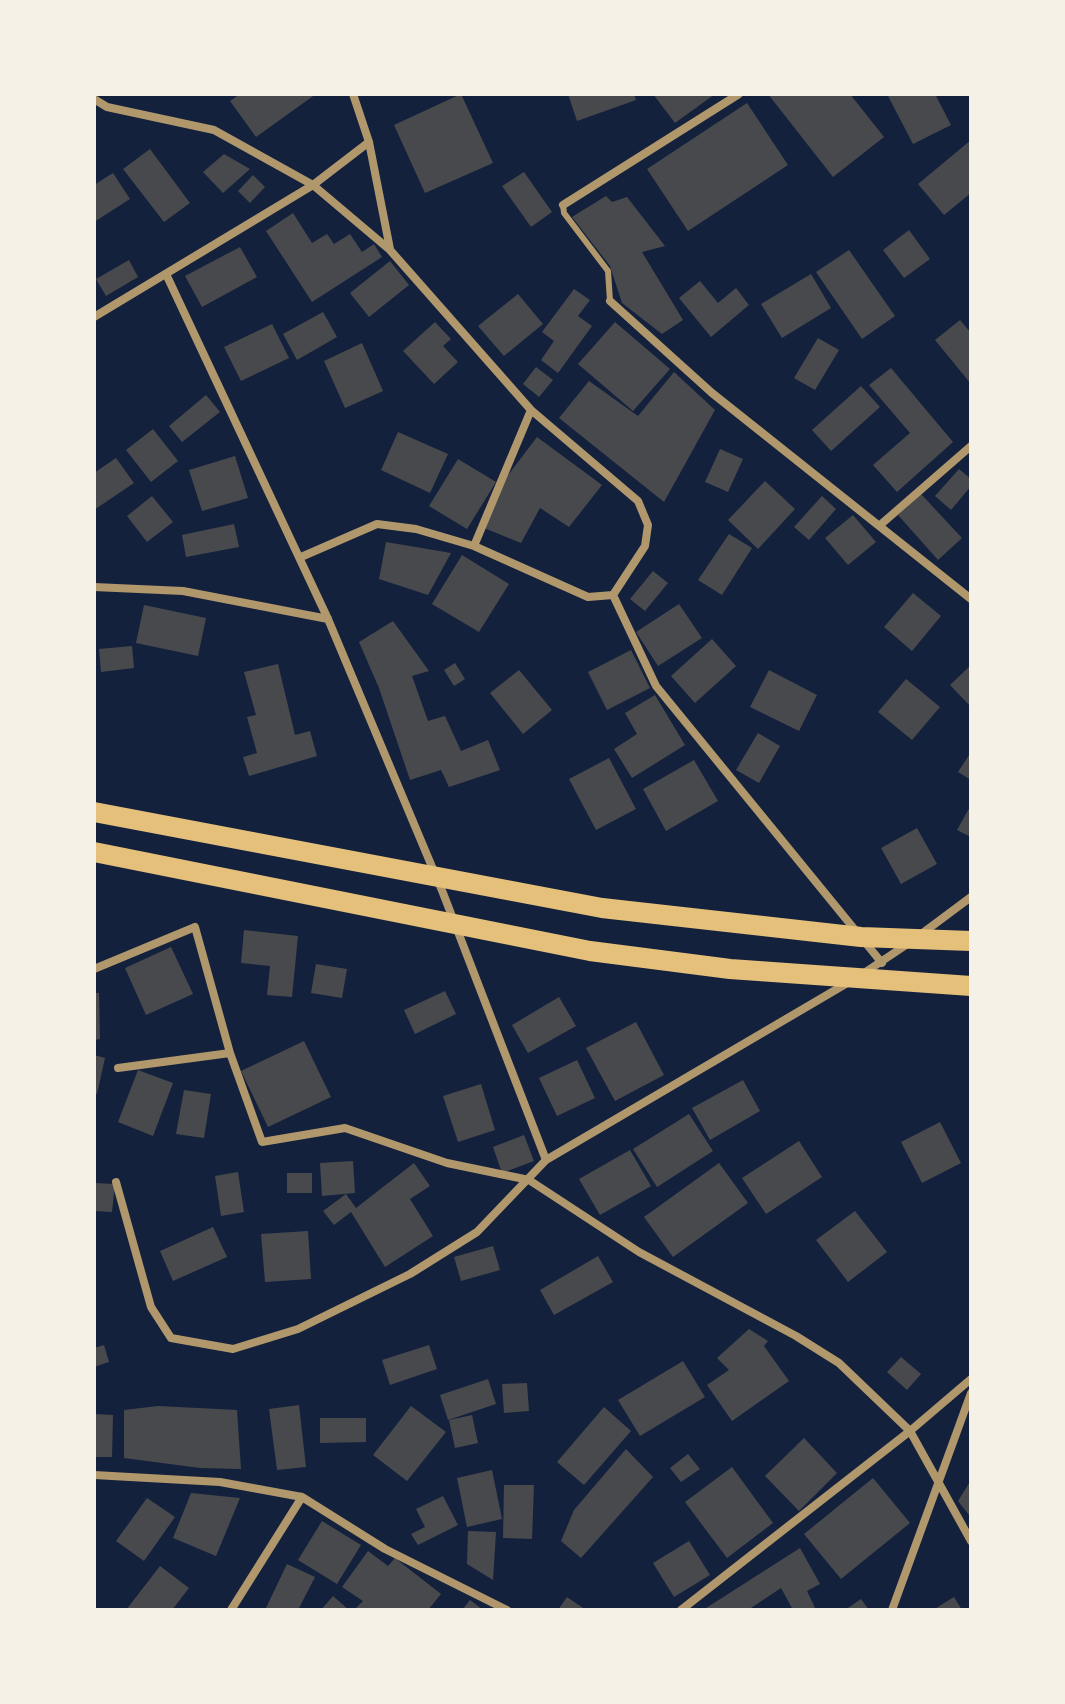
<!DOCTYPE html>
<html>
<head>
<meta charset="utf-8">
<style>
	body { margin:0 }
	#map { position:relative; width:1065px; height:1704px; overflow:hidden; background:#14213d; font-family:"PT Sans Narrow",sans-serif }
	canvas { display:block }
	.frame { position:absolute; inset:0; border:96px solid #f6f1e7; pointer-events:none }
</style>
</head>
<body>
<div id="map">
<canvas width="1065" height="1704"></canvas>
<div class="frame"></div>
</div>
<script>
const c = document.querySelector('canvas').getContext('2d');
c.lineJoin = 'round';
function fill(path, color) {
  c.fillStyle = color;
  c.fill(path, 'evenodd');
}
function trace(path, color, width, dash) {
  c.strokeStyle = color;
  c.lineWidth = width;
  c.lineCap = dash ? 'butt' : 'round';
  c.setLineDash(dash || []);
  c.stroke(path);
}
fill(new Path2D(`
	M240 94H316L256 137 230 101Z
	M461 94 493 163 425 193 394 125Z
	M568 94H634L636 100 577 121Z
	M653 94H715L675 123Z
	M768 94H850L884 137 833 177Z
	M887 94H935L951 125 913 144Z
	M747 103 788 165 688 231 647 169Z
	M971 140V193L944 215 918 184Z
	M150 149 190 203 164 222 123 169Z
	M224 154 250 169 223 193 203 172Z
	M524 172 552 212 531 227 502 186Z
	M113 173 130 199 94 222V185Z
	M253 175 265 187 250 203 238 191Z
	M606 196 612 202 627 197 665 246 642 252 683 320 662 334 622 303 610 266 572 217Z
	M293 213 312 243 327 234 334 244 350 234 362 252 374 244 382 257 312 302 266 231Z
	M909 230 930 259 904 278 883 250Z
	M240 247 257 277 202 307 185 276Z
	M849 250 895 316 862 339 816 272Z
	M129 260 138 277 106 296 96 279Z
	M390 261 409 285 369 317 350 293Z
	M811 274 831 308 782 338 761 304Z
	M700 281 718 303 736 288 749 305 711 337 679 298Z
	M574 289 590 300 578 316 592 326 558 373 541 360 554 341 542 332Z
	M518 294 543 324 504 356 478 326Z
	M323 312 337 337 297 360 283 334Z
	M960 320 971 333V384L935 340Z
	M435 322 451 339 443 346 458 362 434 384 403 351Z
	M615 322 670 369 633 411 578 364Z
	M272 324 289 358 241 381 224 347Z
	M818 338 839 350 815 390 794 378Z
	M362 343 383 391 345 408 324 361Z
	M536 367 553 380 539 397 523 384Z
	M891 368 953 442 897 492 873 465 910 433 869 385Z
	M674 372 715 410 664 502 559 418 589 381 638 416Z
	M861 386 880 407 831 451 812 430Z
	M206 395 220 412 182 442 169 426Z
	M153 429 178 461 151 482 126 450Z
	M398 432 448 454 430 493 381 470Z
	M537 437 602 485 569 527 540 508 521 543 484 528 505 479Z
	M720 449 743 459 728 492 705 482Z
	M235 456 248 498 202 511 189 470Z
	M116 458 134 483 94 510V473Z
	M458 459 496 482 467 529 429 506Z
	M959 469 971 479V486L951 510 935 496Z
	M765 481 795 509 758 549 728 520Z
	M921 494 962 538 938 560 898 515Z
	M152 496 173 522 147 542 127 516Z
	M822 496 836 509 809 540 794 527Z
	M853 515 876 542 848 565 825 538Z
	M234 524 239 547 186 557 182 535Z
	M729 534 752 548 722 595 698 580Z
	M386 542 451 553 428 595 379 579Z
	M462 555 509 584 479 632 432 604Z
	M653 571 668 583 645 611 630 599Z
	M913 593 941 616 912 651 884 627Z
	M679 604 702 638 658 666 636 632Z
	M144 605 206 618 198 656 136 643Z
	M393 621 429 671 412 676 428 721 445 716 461 751 488 740 500 770 449 787 441 770 410 780 379 688 359 642Z
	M712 639 736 666 695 703 671 676Z
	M132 646 134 668 101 672 99 649Z
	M631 650 650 688 607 710 588 672Z
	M455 663 465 679 454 686 444 670Z
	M278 664 295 735 310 731 317 756 249 776 243 757 257 753 247 717 256 715 244 672Z
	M971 665V707L950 685Z
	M519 670 552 710 523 734 490 693Z
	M769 670 817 695 799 731 750 707Z
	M906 679 940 707 912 740 878 712Z
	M655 695 685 745 632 778 614 749 637 734 625 713Z
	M758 733 780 746 759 783 736 770Z
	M971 752V780L958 772Z
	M609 758 636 809 596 830 569 779Z
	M694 760 718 801 666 831 643 789Z
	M971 805V837L957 830Z
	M917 828 937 864 901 884 881 848Z
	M244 930 298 936 292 997 267 995 270 966 241 963Z
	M171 947 193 994 146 1015 125 968Z
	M316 964 347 969 342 998 311 993Z
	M445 991 456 1014 415 1034 404 1010Z
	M94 993H99L100 1039 94 1040Z
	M559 997 576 1026 528 1053 512 1025Z
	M636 1022 664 1075 615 1101 586 1048Z
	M304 1041 331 1097 268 1127 241 1071Z
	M94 1055 105 1058 97 1094 94 1093Z
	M577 1060 595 1098 557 1116 539 1078Z
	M138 1070 173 1083 153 1136 118 1122Z
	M743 1080 760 1111 710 1140 692 1108Z
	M481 1084 495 1130 458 1142 443 1096Z
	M184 1090 211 1094 204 1138 176 1134Z
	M689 1114 713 1151 657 1187 633 1149Z
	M940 1122 961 1163 922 1183 901 1142Z
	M524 1135 534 1161 502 1173 493 1147Z
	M799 1141 822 1177 766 1214 742 1178Z
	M630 1150 651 1186 600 1215 579 1179Z
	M353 1161 355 1193 322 1196 320 1163Z
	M414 1163 430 1186 410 1199 433 1236 385 1267 351 1212 334 1225 323 1211 346 1194 356 1208Z
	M719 1163 748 1203 673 1257 644 1217Z
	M238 1172 244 1212 221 1216 215 1176Z
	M287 1173H312V1193H287Z
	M94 1183 115 1184 112 1212 94 1211Z
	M855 1211 887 1252 848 1282 816 1240Z
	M213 1227 227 1257 173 1281 160 1251Z
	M308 1231 311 1279 265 1282 261 1234Z
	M493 1246 500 1270 461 1281 454 1257Z
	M598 1256 613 1282 554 1315 540 1290Z
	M749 1329 768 1341 764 1346 789 1381 732 1421 707 1385 729 1370 717 1358Z
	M104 1345 109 1362 94 1367V1348Z
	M429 1345 437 1369 390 1385 382 1360Z
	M901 1357 921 1374 907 1390 887 1372Z
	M683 1361 705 1397 640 1436 618 1400Z
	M488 1379 496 1404 448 1420 440 1395Z
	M527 1383 529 1411 504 1413 502 1384Z
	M299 1405 306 1467 277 1470 269 1409Z
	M158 1406 237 1410 241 1469 200 1468 124 1458V1410Z
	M411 1406 446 1432 407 1481 373 1455Z
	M604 1407 631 1431 584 1485 557 1462Z
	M94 1414 113 1415 112 1457H94Z
	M472 1415 478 1443 455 1448 449 1420Z
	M320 1418H366V1442L320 1443Z
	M804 1438 837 1473 799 1511 765 1476Z
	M626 1449 653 1477 581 1558 561 1541 574 1510Z
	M688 1454 700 1469 681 1482 670 1468Z
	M732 1467 773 1523 727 1558 685 1502Z
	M492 1470 502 1519 467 1527 457 1478Z
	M873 1478 910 1523 841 1579 804 1534Z
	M971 1480V1513L969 1515 958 1501Z
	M504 1485H534L532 1539 503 1538Z
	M191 1493 240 1498 216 1556 173 1538Z
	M443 1496 458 1525 418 1545 411 1534 425 1527 416 1509Z
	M147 1498 175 1517 144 1561 116 1541Z
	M322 1521 361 1545 337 1584 298 1560Z
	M468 1531 496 1532 493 1580 467 1564Z
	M689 1541 710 1575 674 1597 653 1563Z
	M800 1548 820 1584 807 1591 816 1610H793L781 1588 748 1610H703Z
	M368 1551 388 1566 395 1558 441 1594 428 1610H354L363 1601 342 1587Z
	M287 1564 315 1577 298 1610H265Z
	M160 1566 189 1588 172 1610H126Z
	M333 1596 349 1610H321Z
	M567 1597 586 1610H558Z
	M954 1597 962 1610H933Z
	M861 1599 869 1610H845Z
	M470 1600 483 1610H462Z`), '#48494c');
trace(new Path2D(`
	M563 205 564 213 608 271 610 301`), '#b1986c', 6);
trace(new Path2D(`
	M353 94 369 142 390 249
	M94 99 107 107 214 130 313 185 390 250 531 410 638 501 648 525 645 546 613 595 588 597 474 546 416 529 377 524 301 557
	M563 205 739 94
	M610 301 712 393 971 599
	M94 317 313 185 369 142
	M879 526 971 446
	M474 546 531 410
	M94 587 183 591 328 619
	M613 595 656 686 882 963
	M920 935 971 897
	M94 969 195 927 230 1053 262 1142 345 1128 447 1163 529 1180 639 1252 796 1336 839 1363 910 1431 971 1541
	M864 973 909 943
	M118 1068 230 1053
	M546 1160 849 982
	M116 1182 151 1307 171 1338 233 1349 298 1329 410 1274 477 1232 546 1160 443 893 328 619 166 274
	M94 1475 220 1482 302 1497 385 1549 507 1610
	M231 1610 302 1497
	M681 1610 910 1431 971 1379
	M892 1610 971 1393`), '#b1986c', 8);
trace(new Path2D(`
	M94 812 602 908 861 937 971 941
	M94 852 590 951 730 969 971 986`), '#e5c07b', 20);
</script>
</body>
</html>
